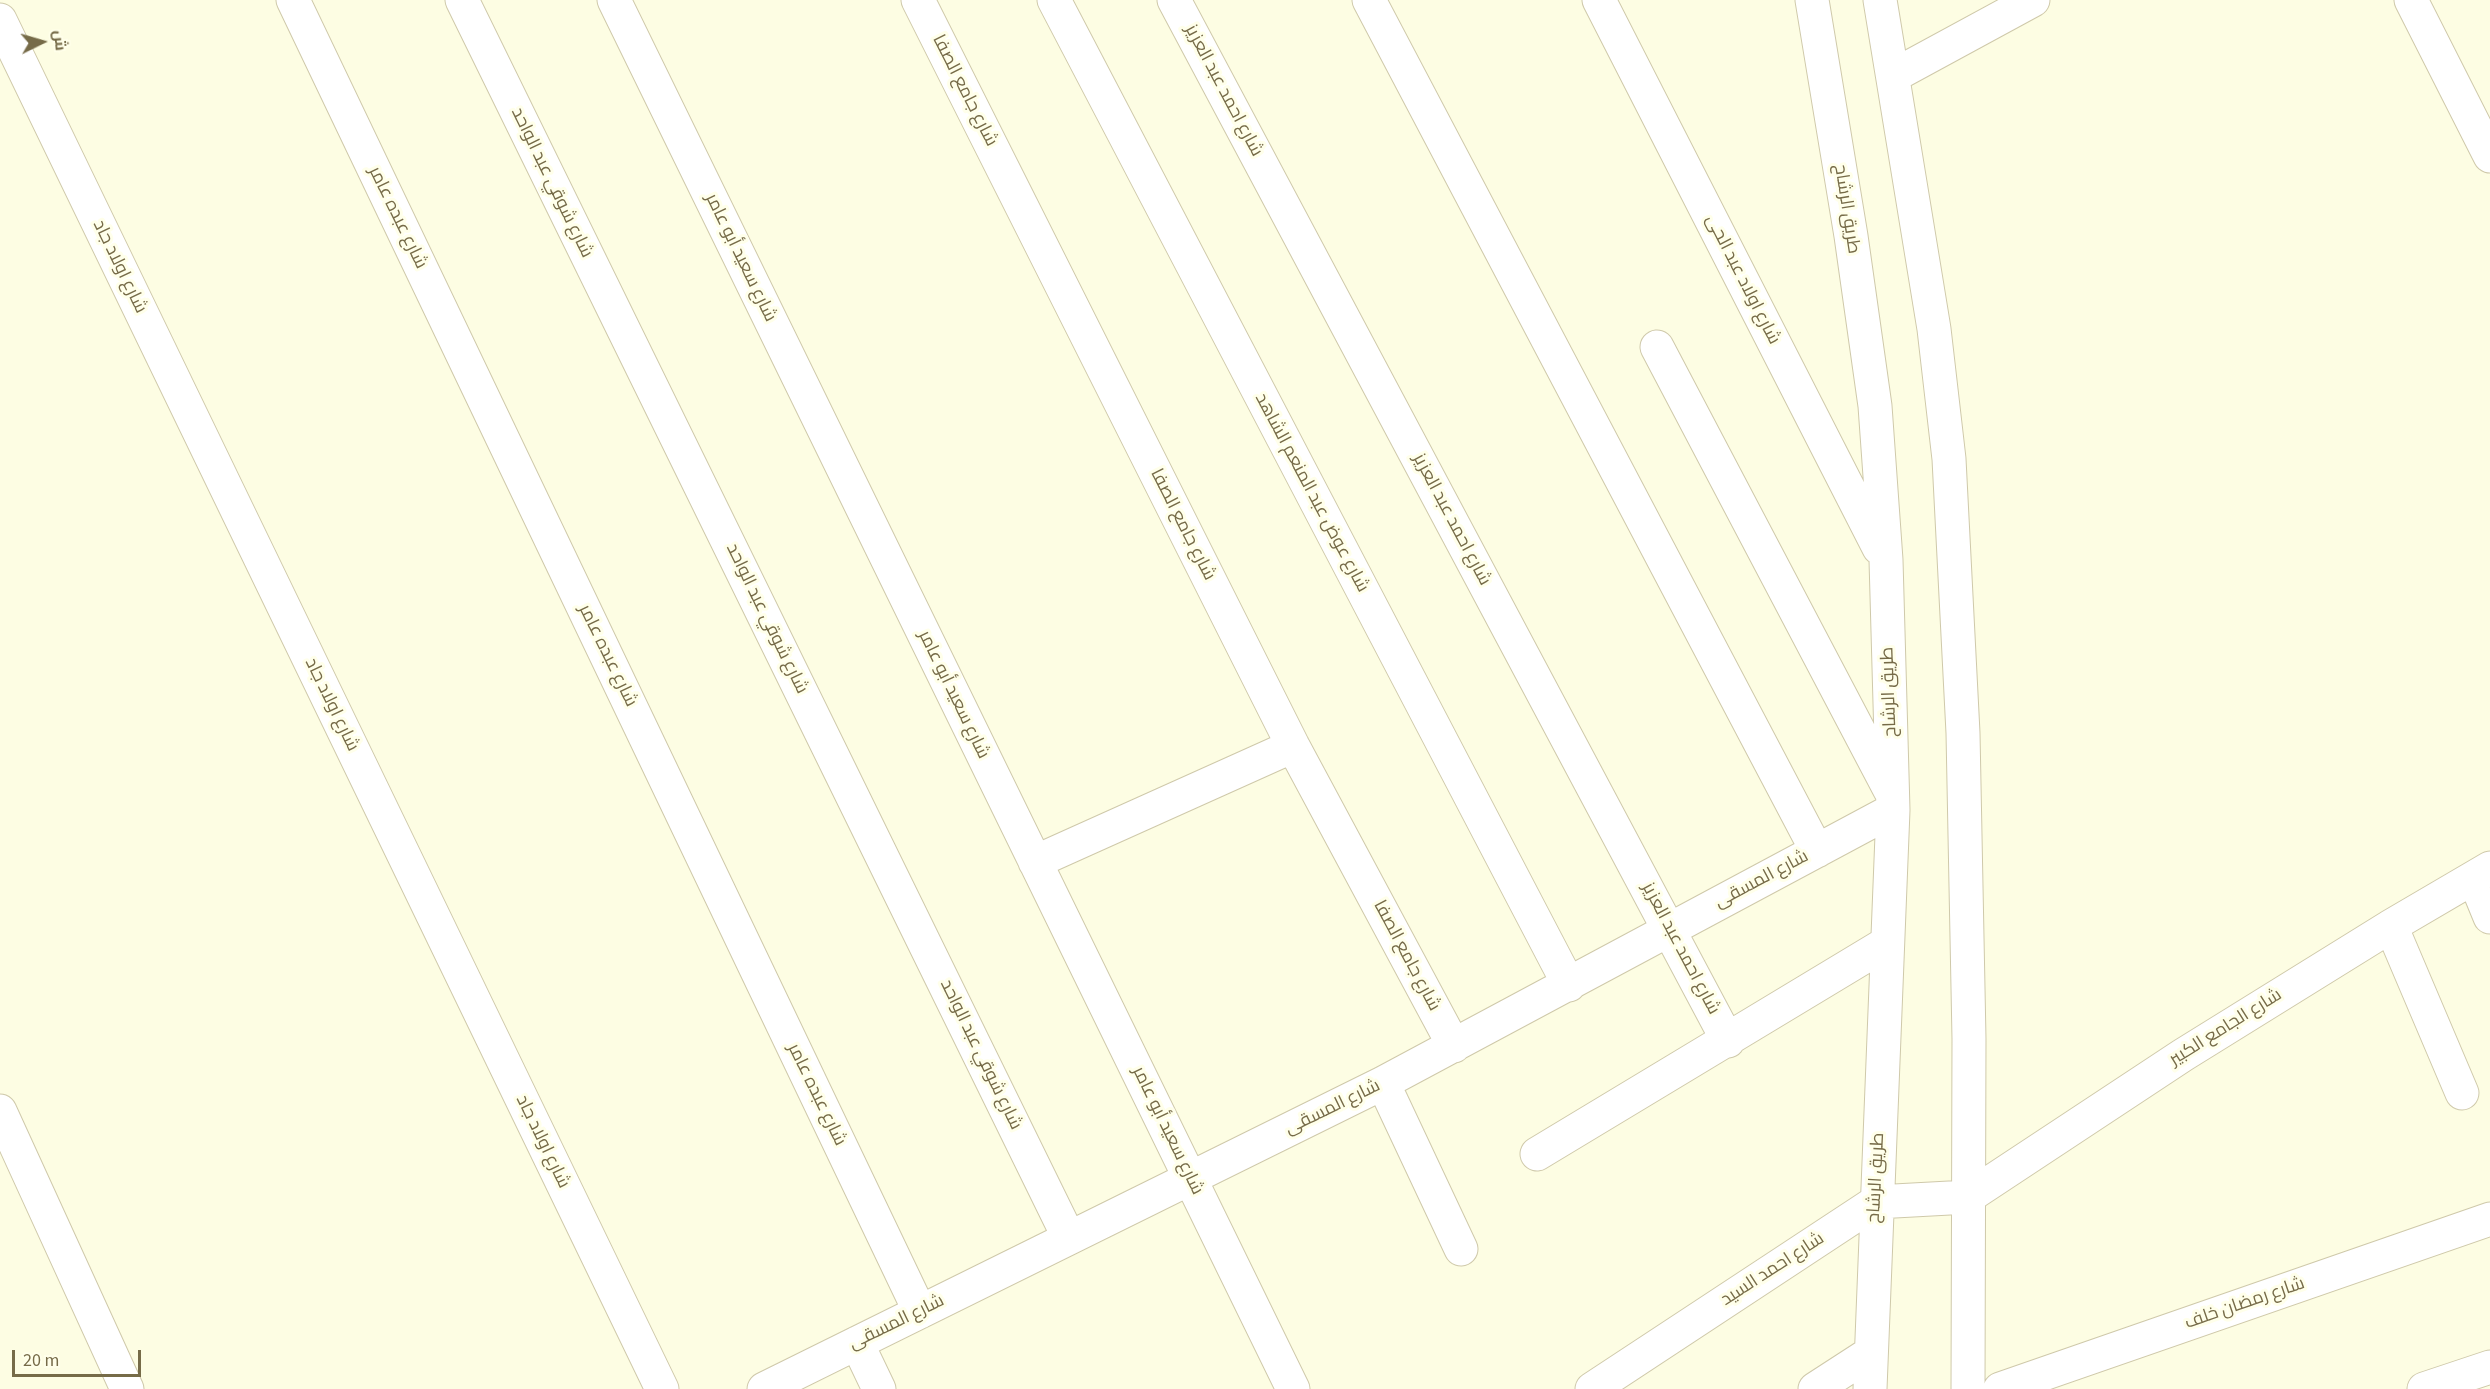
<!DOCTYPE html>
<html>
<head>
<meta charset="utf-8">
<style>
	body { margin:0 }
	#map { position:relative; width:2490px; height:1389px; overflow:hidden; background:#fdfde3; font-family:"Source Sans 3",Cairo,sans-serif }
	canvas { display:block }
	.north { position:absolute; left:12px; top:12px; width:60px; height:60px; -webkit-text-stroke:4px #ffffea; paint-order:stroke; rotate:85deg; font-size:16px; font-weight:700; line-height:24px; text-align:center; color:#766b48 }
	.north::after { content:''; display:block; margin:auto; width:21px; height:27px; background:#766b48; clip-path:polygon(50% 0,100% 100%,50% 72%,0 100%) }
	.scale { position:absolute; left:12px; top:1350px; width:129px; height:27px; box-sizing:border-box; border:3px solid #766b48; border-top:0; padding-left:8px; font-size:18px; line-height:21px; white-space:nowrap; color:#766b48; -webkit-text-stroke:4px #ffffea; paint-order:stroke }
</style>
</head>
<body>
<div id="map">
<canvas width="2490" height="1389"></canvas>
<div class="north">ش</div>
<div class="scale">20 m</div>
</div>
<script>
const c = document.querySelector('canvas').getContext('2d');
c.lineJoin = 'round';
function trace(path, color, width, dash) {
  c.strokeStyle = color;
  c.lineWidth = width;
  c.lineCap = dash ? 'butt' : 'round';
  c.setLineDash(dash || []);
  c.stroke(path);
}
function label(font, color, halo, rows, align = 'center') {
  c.font = font + ' "Source Sans 3",Cairo,sans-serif';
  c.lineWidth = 6;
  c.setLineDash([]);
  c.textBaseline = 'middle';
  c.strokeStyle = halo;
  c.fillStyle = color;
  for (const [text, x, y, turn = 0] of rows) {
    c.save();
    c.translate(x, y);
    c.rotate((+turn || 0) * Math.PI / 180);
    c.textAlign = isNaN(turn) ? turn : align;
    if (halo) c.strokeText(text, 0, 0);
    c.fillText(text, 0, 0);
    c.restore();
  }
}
const minor = new Path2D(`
	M293 0 920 1312
	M462 0 1069 1238
	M614 0 1293 1389
	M918 0 1293 746 1454 1046
	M1054 0 1569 985
	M1174 0 1728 1041
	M1369 0 1817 851
	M1599 0 1879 548
	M1812 0 1851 236 1875 406 1886 560 1893 810 1870 1389
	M1880 0 1934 329 1949 459 1963 733 1969 1039 1968 1389
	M2411 0 2490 156
	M0 20 662 1389
	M1893 76 2033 0
	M1657 347 1890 790
	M1035 862 1293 746
	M2474 878 2490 917
	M2391 926 2462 1093
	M1383 1083 1461 1249
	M0 1111 127 1389
	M1537 1154 1887 943
	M857 1343 879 1389
	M764 1389 1383 1083 1893 810
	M1592 1389 1876 1202 1968 1197 2183 1055 2391 926 2490 868
	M1815 1389 1869 1354
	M2000 1389 2490 1219
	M2424 1389 2490 1367`);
trace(minor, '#cfc9aa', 35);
trace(minor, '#fff', 33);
label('18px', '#766b48', '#ffffea', [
	["شارع جامع الصفا",964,91,63],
	["شارع احمد عبد العزيز",1223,91,62],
	["شارع شوقي عبد الواحد",551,183,64],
	["طريق الرشاح",1846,209,81],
	["شارع عبده عامر",397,218,64],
	["شارع سعيد أبو عامر",740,258,64],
	["شارع اولاد جاد",119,267,64],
	["شارع اولاد عبد الحى",1742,280,63],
	["شارع عوض عبد المنعم الشاهد",1311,493,62],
	["شارع احمد عبد العزيز",1451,520,62],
	["شارع جامع الصفا",1182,525,63],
	["شارع شوقي عبد الواحد",766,619,64],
	["شارع عبده عامر",607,656,64],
	["طريق الرشاح",1890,692,-92],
	["شارع سعيد أبو عامر",953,695,64],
	["شارع اولاد جاد",331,705,64],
	["شارع المسقى",1762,880,-28],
	["شارع احمد عبد العزيز",1680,949,62],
	["شارع جامع الصفا",1406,956,62],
	["شارع الجامع الكبير",2226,1028,-32],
	["شارع شوقي عبد الواحد",980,1055,64],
	["شارع عبده عامر",816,1095,64],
	["شارع المسقى",1333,1108,-26],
	["شارع سعيد أبو عامر",1167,1131,64],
	["شارع اولاد جاد",542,1142,64],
	["طريق الرشاح",1877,1178,-87],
	["شارع احمد السيد",1773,1270,-33],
	["شارع رمضان خلف",2245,1304,-19],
	["شارع المسقى",897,1323,-26]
]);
</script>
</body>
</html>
